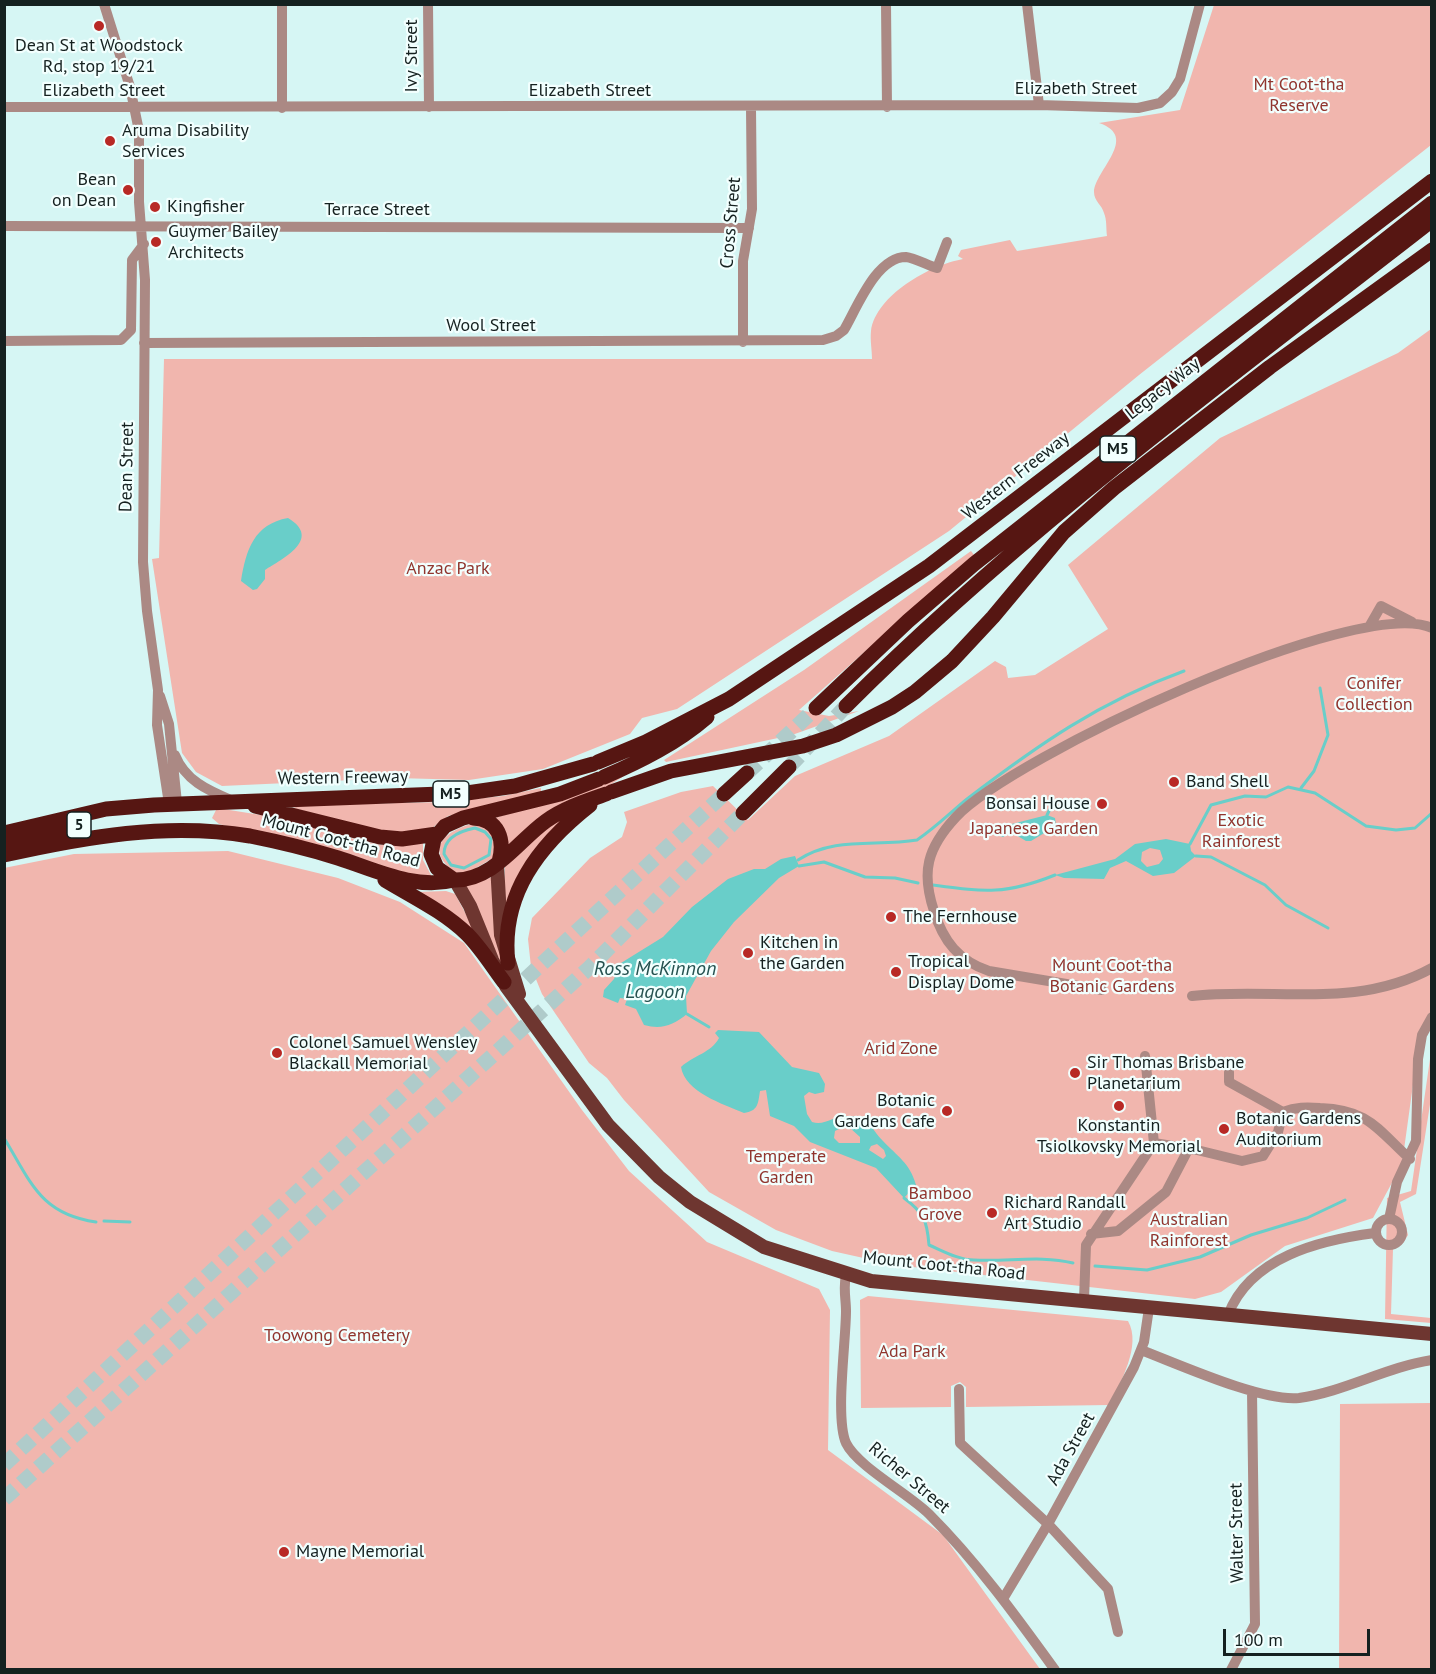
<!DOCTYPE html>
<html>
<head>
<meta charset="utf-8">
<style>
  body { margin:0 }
  #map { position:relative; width:1436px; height:1674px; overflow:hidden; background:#d6f6f4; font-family:"PT Sans",sans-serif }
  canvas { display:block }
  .frame { position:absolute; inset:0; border:6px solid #152120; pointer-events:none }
  .scale { position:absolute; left:1223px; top:1629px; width:147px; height:27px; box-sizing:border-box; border:3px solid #152120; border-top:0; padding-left:8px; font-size:18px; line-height:21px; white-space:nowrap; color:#152120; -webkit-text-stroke:4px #f2fffe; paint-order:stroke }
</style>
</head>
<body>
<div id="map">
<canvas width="1436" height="1674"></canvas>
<div class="frame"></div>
<div class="scale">100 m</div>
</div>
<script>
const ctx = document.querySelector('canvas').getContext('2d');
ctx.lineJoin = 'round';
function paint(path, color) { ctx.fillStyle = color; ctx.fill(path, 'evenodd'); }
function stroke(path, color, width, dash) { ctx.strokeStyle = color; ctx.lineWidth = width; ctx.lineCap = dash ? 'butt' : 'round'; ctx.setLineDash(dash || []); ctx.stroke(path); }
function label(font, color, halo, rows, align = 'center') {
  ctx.font = font + ' "PT Sans",sans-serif'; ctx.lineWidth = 4.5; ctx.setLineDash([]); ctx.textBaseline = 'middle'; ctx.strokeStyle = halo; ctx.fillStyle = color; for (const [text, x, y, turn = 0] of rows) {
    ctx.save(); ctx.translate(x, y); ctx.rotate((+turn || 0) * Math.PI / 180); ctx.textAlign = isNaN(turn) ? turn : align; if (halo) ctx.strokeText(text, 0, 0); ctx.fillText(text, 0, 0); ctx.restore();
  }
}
const green = new Path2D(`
  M1214,5H1431V145L1139,375L949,531L677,709L642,718L630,734L543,769L469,780L396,778L222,786L196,772L182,753L152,559L159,558L164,359H872C872,350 870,340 871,331C876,295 930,265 963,259L958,256L961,250L1010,240L1017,251L1107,236C1106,229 1107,220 1104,213C1102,205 1094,201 1094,192C1095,170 1140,137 1099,123L1180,110Z
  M1431,329V1027H1421L1402,1164L1373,1218L1285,1246L1221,1292L1195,1299L895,1265L832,1251L776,1230L709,1192L624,1100L607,1078L589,1063L542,994L531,967L528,939L532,918L590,858L622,837L627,822L624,812L681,792L713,786L748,820L795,776L889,736L995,661L1006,667L1008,678L1035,675L1108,629L1068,565L1220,438L1398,353Z
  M971,551L974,555L799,710L829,716L859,711L792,735L666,762L664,760L804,670Z
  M624,776L507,850L494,818L572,795Z
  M541,788V793L448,816L428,831L403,836L292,808L305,805L443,802L503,796Z
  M217,808L292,820L338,835L381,845L423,841V860L431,875L430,877H422L219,824L212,818Z
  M564,817L503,919L505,867L535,836Z
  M471,824L484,825L495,838L493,858L469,872L456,873C425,851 441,833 471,824Z
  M228,851L338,878L400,902L464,943L582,1110L629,1171L707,1242L819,1289L830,1310L828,1450L943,1535L1040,1669H5L4,868L74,854Z
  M495,876L505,965H501L464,887Z
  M446,891L455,894L479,938L416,892Z
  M1431,1052V1098L1416,1194L1400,1202L1408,1235L1403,1243L1393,1249L1391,1314L1431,1318V1323L1385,1319L1387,1198L1411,1191Z
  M868,1296L1128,1321C1142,1346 1120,1382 1110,1405L966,1407V1387L960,1382L951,1386V1407L861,1408L860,1300Z
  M1431,1403V1669H1339L1340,1404Z`);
const water = new Path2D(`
  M288,518C323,539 282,559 265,570V579L257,589L253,590L241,581C246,550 254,524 288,518Z
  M1047,815L1055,818L1056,826L1031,841H1026L1011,832L1003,837L1000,836L1004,826Z
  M1166,839L1190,844L1191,851L1196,856L1174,873L1153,876L1126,861L1110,868L1104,879L1064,878L1055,875L1115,859L1135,844ZM1150,848L1160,850L1163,859L1159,864L1147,867L1141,861L1142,852Z
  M795,856L799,866L779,878L734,922L711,951L686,996L687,1014C673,1025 662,1030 644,1025L636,1009L625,1005L627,999L620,998L618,1003L603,997L604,990L614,979L621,963L663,937L692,907L728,879L754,869H765L781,859Z
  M718,1030L759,1032L792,1067L819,1073L825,1084L824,1092L815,1094L809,1092L804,1096L807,1114L812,1122C826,1126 834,1115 847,1116C871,1117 870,1128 883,1141C897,1156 910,1163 916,1185L904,1198L876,1168L810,1142L794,1126L770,1116L766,1090L760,1091C758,1104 758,1111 744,1113C723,1104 685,1092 681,1067C694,1055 711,1053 719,1038L715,1033ZM843,1127L850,1128L860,1137V1143H839L834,1138L835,1131ZM877,1144L884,1150L886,1156L883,1159L869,1150L871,1146Z`);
const stream = new Path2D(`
  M1301,788L1314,771L1328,735L1320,688
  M1047,815L1050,809
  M475,828L485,832L491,839L489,855L464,868L451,865L444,854C444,837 460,831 475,828Z
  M1190,844L1211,805L1245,796L1266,797L1288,787L1315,793L1366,826L1396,830L1415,828L1432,813
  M1196,856L1211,857L1265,885L1286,905L1328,928
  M798,860C835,836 875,847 917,840C935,828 950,813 967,799C1038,745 1099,702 1184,671
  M799,866L824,862L865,877L895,878L918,883
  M933,885C985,892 1005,895 1055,875
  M687,1014L709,1027
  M4,1138C31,1182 40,1214 96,1222
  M904,1198C924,1213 927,1220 929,1245C943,1251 959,1260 974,1260C1007,1262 1041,1255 1073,1263
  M104,1221L130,1222
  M1095,1266L1147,1270L1200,1257L1251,1235L1307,1218L1345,1200`);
const highwayTunnel = new Path2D(`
  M789,767L846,706
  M747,773L816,708
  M4,1465L724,794
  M4,1499L589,968L743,813`);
const minor = new Path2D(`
  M104,4L130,87L139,131V202L145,280L143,562L147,611L158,690L157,725L169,804
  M282,4V108
  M428,4L429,107
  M886,4L887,107
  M1027,4L1039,105
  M4,107L1039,105L1138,108L1160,103L1172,92L1180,79L1200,4
  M4,226L749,228
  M4,341L121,340L131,330L132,260L144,244
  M743,342V261L752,209L751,108
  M144,343L823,340L836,336L844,330C857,308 876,257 906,257C915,258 927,265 937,268L947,242
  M1369,627L1381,606L1412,622
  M160,696L169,724L177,803
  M175,755C185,780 207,790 231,800
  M1102,990L989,971C959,961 943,941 934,911C921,872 927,848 956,817C1012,757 1358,594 1432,628
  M1192,996C1275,987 1356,1010 1432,968
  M1229,1072V1082L1283,1112
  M1154,1143L1197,1150L1242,1161L1263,1156L1278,1132L1283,1112C1296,1107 1306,1107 1320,1108C1369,1110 1376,1128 1410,1159
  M1376 1232a13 13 0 1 1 26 0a13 13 0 1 1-26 0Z
  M1389,1219L1397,1182L1416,1141L1418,1059L1422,1035L1432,1017
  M1091,1234L1118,1231L1166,1192L1189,1148
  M846,1275C843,1288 846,1299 846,1311C846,1341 835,1418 846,1443C857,1466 909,1494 929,1514C976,1561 1016,1616 1055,1670
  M1084,1300L1086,1245L1154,1143L1145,1056
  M1228,1315C1250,1257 1320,1240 1375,1233
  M1141,1350C1178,1364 1262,1402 1299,1398C1344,1392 1386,1367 1432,1360
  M959,1389L960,1443L1048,1524L1108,1589L1118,1632
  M1003,1599L1048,1524L1134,1367L1144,1342L1149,1308
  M1231,1670L1255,1624L1252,1391`);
const major = new Path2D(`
  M497,864L501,935L519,994
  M455,880L470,906L492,960L506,986L608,1125L659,1177L690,1202L764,1247L871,1281L1432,1334`);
const highway = new Path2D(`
  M846,706C1026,526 1232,376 1432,220
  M816,708L908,621L974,564L1432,203
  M598,762L646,742L729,699L929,566L1432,181
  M604,777C641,761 677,743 707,717
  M599,779L560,794L463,818L445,826L434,839L431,854L437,868L454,880C493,881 518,841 546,821C564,808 586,801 606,794
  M611,792L671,771L803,746L836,735L892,707L915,692L952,661L993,617L1064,532L1114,488L1270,367L1432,250
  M724,794L747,773
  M255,806L380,837L402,839L437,834
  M743,813L789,767
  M473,818C499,819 505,840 499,862
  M4,833L106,809L154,805L467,793L515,786L593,764
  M4,844L71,827
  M4,855C85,837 167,822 250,836C280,842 309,849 338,858C376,870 414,890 454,880
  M385,880C413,897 443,911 467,934C481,948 492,966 504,982
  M508,963C500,895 539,845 590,805`);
const markers = [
  [99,26,6,"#b82925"],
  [110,141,6,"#b82925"],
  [128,190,6,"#b82925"],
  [155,207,6,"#b82925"],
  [156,242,6,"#b82925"],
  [1174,782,6,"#b82925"],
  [1102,804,6,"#b82925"],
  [891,917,6,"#b82925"],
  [748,953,6,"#b82925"],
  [896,972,6,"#b82925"],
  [277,1053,6,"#b82925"],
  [1075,1073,6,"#b82925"],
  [1119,1106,6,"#b82925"],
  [947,1111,6,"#b82925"],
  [1224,1129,6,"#b82925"],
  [992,1213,6,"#b82925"],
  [284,1552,6,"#b82925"]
];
const shields = [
  [1118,449,36],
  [451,794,36],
  [79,825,24]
];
const shieldNames = [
  ["M5",1118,449],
  ["M5",451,794],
  ["5",79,825]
];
const poiNames = [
  ["Dean St at Woodstock",99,46,"center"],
  ["Rd, stop 19/21",99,67,"center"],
  ["Aruma Disability",122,131],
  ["Services",122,152],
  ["Bean",116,180,"right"],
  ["on Dean",116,201,"right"],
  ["Kingfisher",167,207],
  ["Guymer Bailey",168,232],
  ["Architects",168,253],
  ["Band Shell",1186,782],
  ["Bonsai House",1090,804,"right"],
  ["The Fernhouse",903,917],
  ["Kitchen in",760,943],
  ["the Garden",760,964],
  ["Tropical",908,962],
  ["Display Dome",908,983],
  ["Colonel Samuel Wensley",289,1043],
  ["Blackall Memorial",289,1064],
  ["Sir Thomas Brisbane",1087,1063],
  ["Planetarium",1087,1084],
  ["Botanic",935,1101,"right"],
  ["Gardens Cafe",935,1122,"right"],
  ["Botanic Gardens",1236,1119],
  ["Auditorium",1236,1140],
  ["Konstantin",1119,1126,"center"],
  ["Tsiolkovsky Memorial",1119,1147,"center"],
  ["Richard Randall",1004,1203],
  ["Art Studio",1004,1224],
  ["Mayne Memorial",296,1552]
];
const streetNames = [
  ["Ivy Street",412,56,-90],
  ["Elizabeth Street",1076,89],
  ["Elizabeth Street",104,91],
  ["Elizabeth Street",590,91],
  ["Terrace Street",377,210],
  ["Cross Street",731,223,-85],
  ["Wool Street",491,326],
  ["Legacy Way",1163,389,-38],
  ["Dean Street",127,467,-89],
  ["Western Freeway",1016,476,-38],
  ["Western Freeway",343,778,-1],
  ["Mount Coot-tha Road",341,841,15],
  ["Mount Coot-tha Road",944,1266,6],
  ["Ada Street",1071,1449,-61],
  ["Richer Street",909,1478,40],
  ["Walter Street",1237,1533,-91]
];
const parkNames = [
  ["Mt Coot-tha",1299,85],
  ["Reserve",1299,106],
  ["Anzac Park",448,569],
  ["Conifer",1374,684],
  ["Collection",1374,705],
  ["Exotic",1241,821],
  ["Rainforest",1241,842],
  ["Japanese Garden",1034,829],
  ["Mount Coot-tha",1112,966],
  ["Botanic Gardens",1112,987],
  ["Arid Zone",901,1049],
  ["Temperate",786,1157],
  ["Garden",786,1178],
  ["Bamboo",940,1194],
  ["Grove",940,1215],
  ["Australian",1189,1220],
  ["Rainforest",1189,1241],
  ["Toowong Cemetery",337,1336],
  ["Ada Park",912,1352]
];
const waterNames = [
  ["Ross McKinnon",655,969],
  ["Lagoon",655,992]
];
paint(green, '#f1b6ae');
paint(water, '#69cec9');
stroke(stream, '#69cec9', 3);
stroke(highwayTunnel, '#afcbca', 15, [15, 8]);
stroke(minor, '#ab8984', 10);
stroke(major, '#6e3630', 14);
stroke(highway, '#561612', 15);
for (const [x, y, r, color] of markers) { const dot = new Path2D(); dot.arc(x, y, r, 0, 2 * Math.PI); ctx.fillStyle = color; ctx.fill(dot); stroke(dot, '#f2fffe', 2); }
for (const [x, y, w] of shields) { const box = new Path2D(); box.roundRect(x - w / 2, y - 13, w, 26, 4.5); ctx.fillStyle = '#f2fffe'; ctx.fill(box); stroke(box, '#152120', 1.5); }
label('bold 16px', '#152120', null, shieldNames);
label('18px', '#152120', '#f2fffe', poiNames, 'left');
label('18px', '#152120', '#f2fffe', streetNames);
label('18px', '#90352e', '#f2fffe', parkNames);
label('italic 20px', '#255250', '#f2fffe', waterNames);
</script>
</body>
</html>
